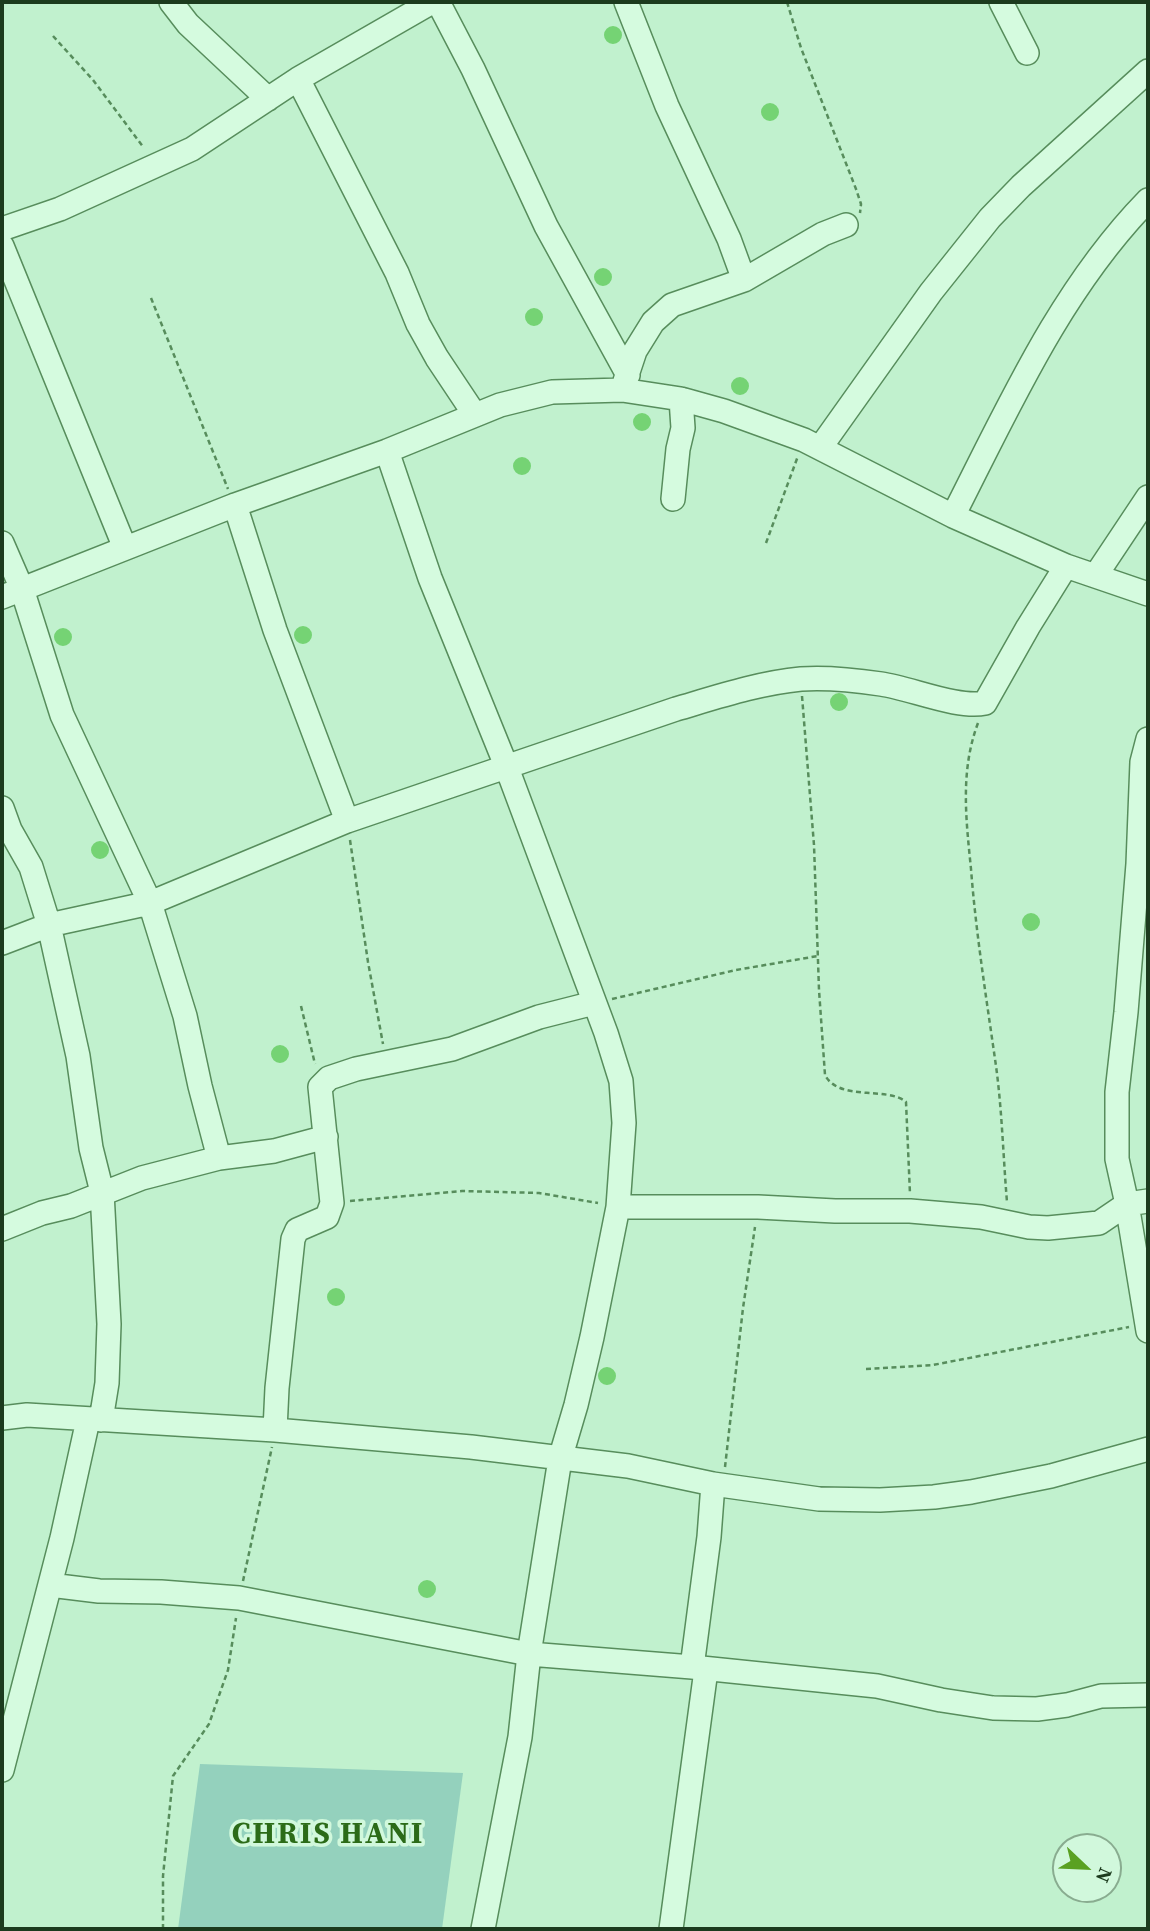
<!DOCTYPE html>
<html>
<head>
<meta charset="utf-8">
<style>
  body { margin:0 }
  #map { position:relative; width:1150px; height:1931px; overflow:hidden; background:#c1f1ce; font-family:"Source Serif 4",serif }
  canvas { display:block }
  .frame { position:absolute; inset:0; border:4px solid #1c3b1e; pointer-events:none }
  .north { position:absolute; left:1052px; top:1833px; width:70px; height:70px; box-sizing:border-box; background:#d1f8dc; border:2px solid #89ac90; border-radius:50%; rotate:113deg; font-size:19px; font-weight:700; line-height:28px; text-align:center; color:#1c3b1e }
  .north::after { content:''; display:block; margin:auto; width:24px; height:32px; background:#5aa122; clip-path:polygon(50% 0,100% 100%,50% 72%,0 100%) }
</style>
</head>
<body>
<div id="map">
<canvas width="1150" height="1931"></canvas>
<div class="frame"></div>
<div class="north">N</div>
</div>
<script>
const ctx = document.querySelector('canvas').getContext('2d');
ctx.lineJoin = 'round';
function paint(path, color) { ctx.fillStyle = color; ctx.fill(path, 'evenodd'); }
function stroke(path, color, width, dash) { ctx.strokeStyle = color; ctx.lineWidth = width; ctx.lineCap = dash ? 'butt' : 'round'; ctx.setLineDash(dash || []); ctx.stroke(path); }
function label(font, color, halo, rows, align = 'center') {
  ctx.font = font + ' "Source Serif 4",serif'; ctx.lineWidth = 7; ctx.setLineDash([]); ctx.textBaseline = 'middle'; ctx.strokeStyle = halo; ctx.fillStyle = color; for (const [text, x, y, turn = 0] of rows) {
    ctx.save(); ctx.translate(x, y); ctx.rotate((+turn || 0) * Math.PI / 180); ctx.textAlign = isNaN(turn) ? turn : align; if (halo) ctx.strokeText(text, 0, 0); ctx.fillText(text, 0, 0); ctx.restore();
  }
}
const green = new Path2D(`
  M200,1764L463,1773L442,1929H178Z`);
const building = new Path2D(`
  M604 35a9 9 0 1 1 18 0a9 9 0 1 1-18 0Z
  M761 112a9 9 0 1 1 18 0a9 9 0 1 1-18 0Z
  M594 277a9 9 0 1 1 18 0a9 9 0 1 1-18 0Z
  M525 317a9 9 0 1 1 18 0a9 9 0 1 1-18 0Z
  M731 386a9 9 0 1 1 18 0a9 9 0 1 1-18 0Z
  M633 422a9 9 0 1 1 18 0a9 9 0 1 1-18 0Z
  M513 466a9 9 0 1 1 18 0a9 9 0 1 1-18 0Z
  M294 635a9 9 0 1 1 18 0a9 9 0 1 1-18 0Z
  M54 637a9 9 0 1 1 18 0a9 9 0 1 1-18 0Z
  M830 702a9 9 0 1 1 18 0a9 9 0 1 1-18 0Z
  M91 850a9 9 0 1 1 18 0a9 9 0 1 1-18 0Z
  M1022 922a9 9 0 1 1 18 0a9 9 0 1 1-18 0Z
  M271 1054a9 9 0 1 1 18 0a9 9 0 1 1-18 0Z
  M327 1297a9 9 0 1 1 18 0a9 9 0 1 1-18 0Z
  M598 1376a9 9 0 1 1 18 0a9 9 0 1 1-18 0Z
  M418 1589a9 9 0 1 1 18 0a9 9 0 1 1-18 0Z`);
const path = new Path2D(`
  M787,2L801,48L856,189L861,204L860,213
  M53,36L93,80L144,148
  M151,298L228,489
  M766,543L798,456
  M802,696L814,845L819,990L825,1075C839,1102 888,1086 906,1102L910,1194
  M978,723C960,771 966,819 971,869C976,933 986,996 995,1059C1002,1106 1003,1155 1007,1202
  M350,840L368,962L383,1044
  M612,999L736,970L818,956
  M301,1006L315,1064
  M350,1201L462,1191L539,1193L598,1203
  M866,1369L933,1365L1129,1327
  M725,1467L743,1308L755,1227
  M243,1581L272,1447
  M163,1929V1876L173,1776L209,1724L228,1670L236,1618`);
const minor = new Path2D(`
  M171,2L188,24L268,99
  M438,2L473,69L546,226L628,375
  M626,2L667,106L729,239L744,280
  M1001,2L1027,53
  M298,79L397,273L418,324L437,358L475,415
  M2,229L60,209L192,149L298,79L432,2
  M2,246L125,548
  M625,381L635,351L653,322L672,305L744,280L823,234L846,225
  M820,448L931,292L990,218L1021,186L1148,71
  M387,451L430,578L507,768L606,1033L621,1081L624,1123L618,1207L592,1337L576,1405L560,1459L529,1654L520,1737L483,1929
  M673,499L678,449L683,428L681,399
  M235,505L275,630L347,821
  M953,516C1009,406 1061,289 1148,200
  M2,543L22,589L62,715L150,903L185,1016L200,1086L219,1158
  M1096,575L1148,497
  M2,597L235,505L387,451L500,405L552,392L622,390L681,399L724,411L804,440L953,516L1066,566L1148,594
  M1148,739L1142,762L1138,864L1126,1012L1117,1092V1159L1127,1204L1148,1331
  M2,808L10,830L31,867L49,925L78,1056L91,1148L102,1192L109,1324L107,1383L101,1420
  M2,943L49,925L150,903L347,821L676,709C717,697 759,683 801,679C827,677 854,680 881,684C910,688 958,709 985,703L1028,627L1066,566
  M618,1207H758L835,1211H910L981,1217L1029,1227L1048,1228L1099,1223L1127,1204L1148,1201
  M2,1229L42,1213L71,1206L142,1178L219,1158L274,1151L326,1137
  M2,1418L27,1415L275,1430L471,1447L628,1466L713,1484L819,1499L880,1500L934,1497L971,1492L1051,1476L1148,1449
  M275,1430L277,1388L293,1239L297,1230L327,1217L332,1203L320,1087L329,1078L356,1069L452,1049L539,1017L594,1003
  M50,1585L99,1591L161,1592L239,1598L529,1654L692,1667L877,1686L941,1700L993,1708L1037,1709L1067,1705L1101,1696L1148,1695
  M692,1667L709,1537L713,1484
  M2,1770L62,1538L88,1420
  M671,1929L706,1670`);
const districtNames = [
  ["CHRIS HANI",328,1835]
];
paint(green, '#94d1bd');
paint(building, '#75d374');
stroke(minor, '#578d5c', 26);
stroke(path, '#578d5c', 2.5, [5, 3.5]);
stroke(minor, '#d5fbdf', 23);
ctx.letterSpacing = '2px';
label('bold 30px', '#2b6b18', '#d1f8dc', districtNames);
ctx.letterSpacing = '0px';
</script>
</body>
</html>
